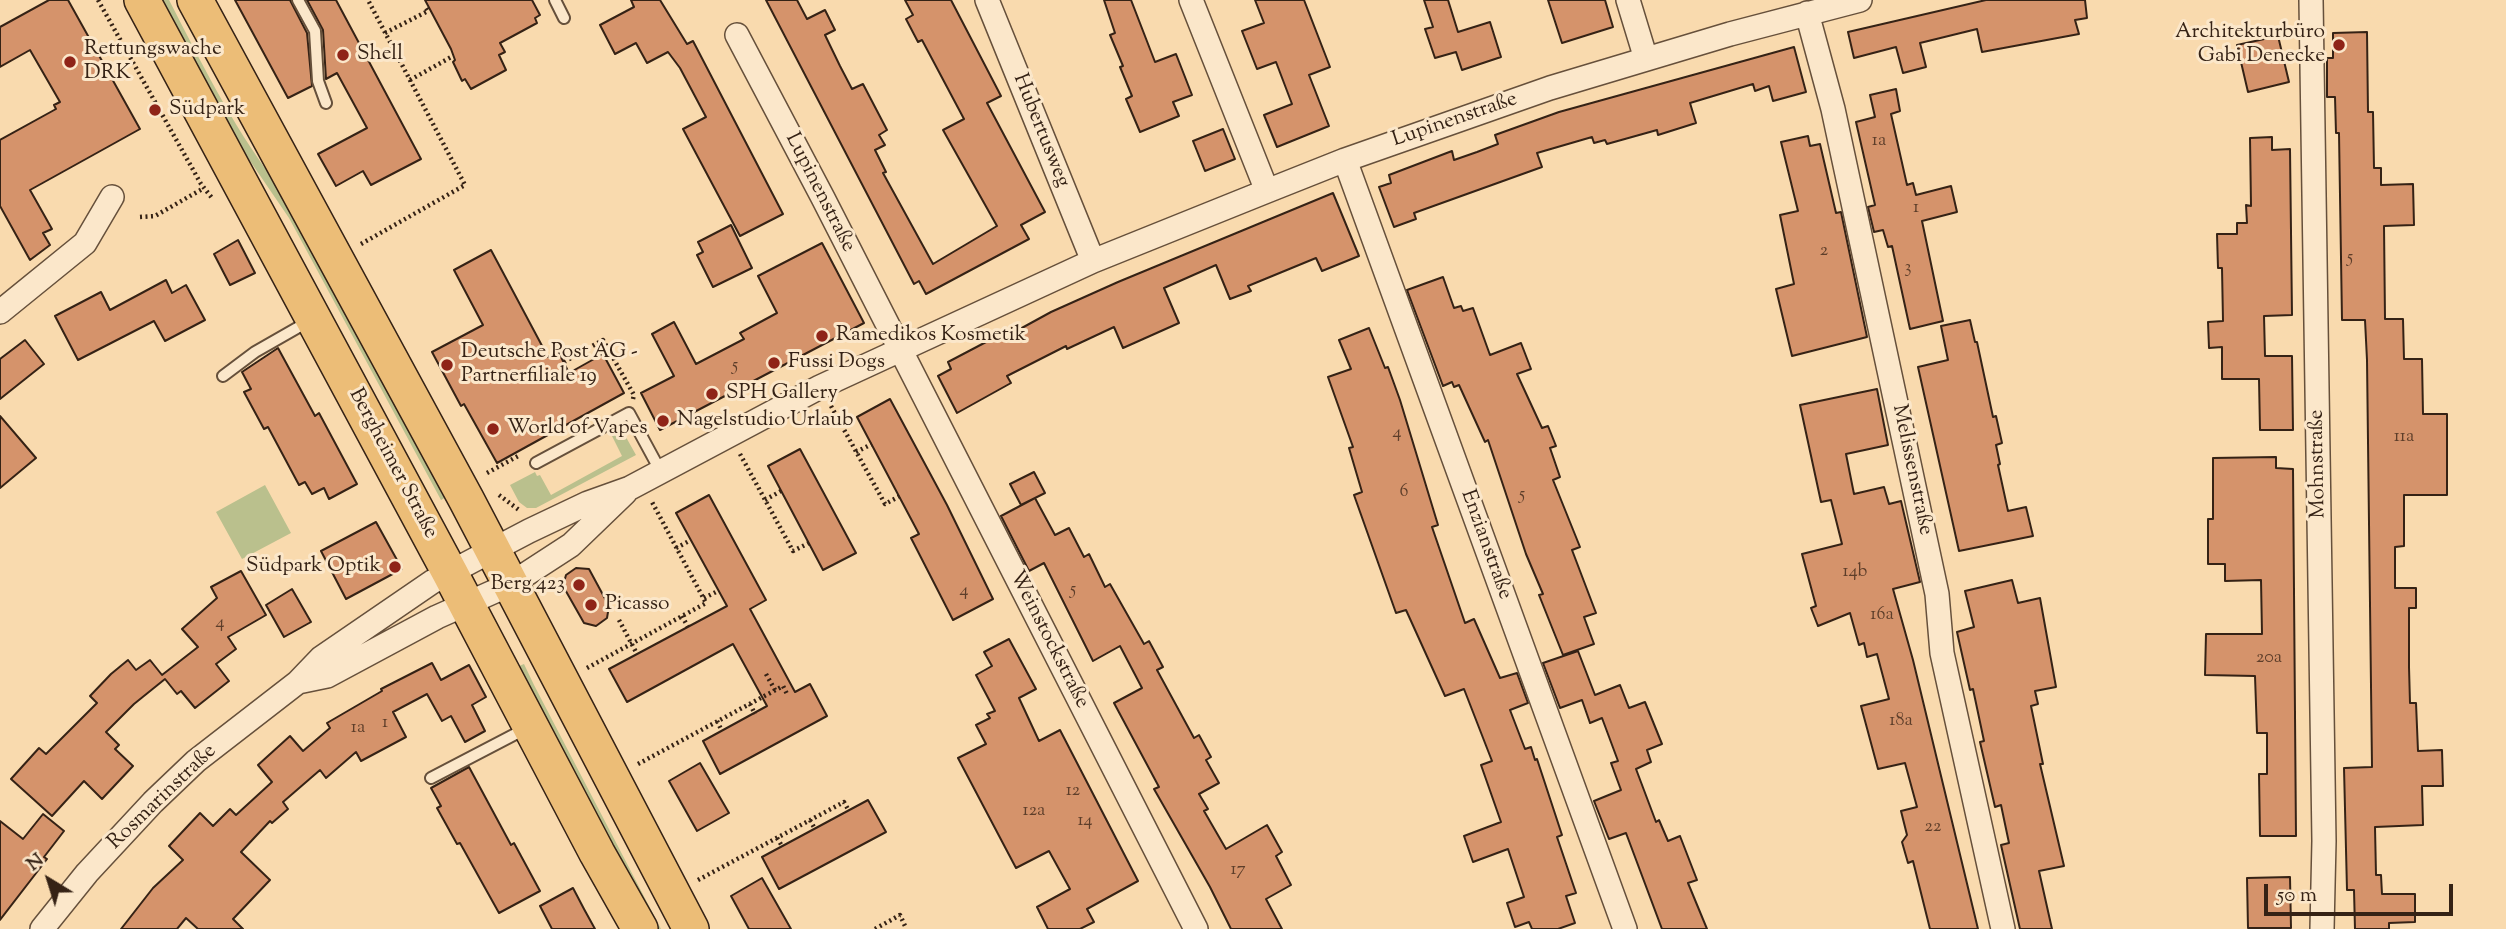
<!DOCTYPE html>
<html>
<head>
<meta charset="utf-8">
<style>
  body { margin:0 }
  #map { position:relative; width:2506px; height:929px; overflow:hidden; background:#f9daae; font-family:"Sorts Mill Goudy",serif }
  canvas { display:block }
  .north { position:absolute; left:14px; top:845px; width:70px; height:70px; -webkit-text-stroke:5px #fbe7ca; paint-order:stroke; rotate:322deg; font-size:19px; font-weight:700; line-height:28px; text-align:center; color:#352215 }
  .north::after { content:''; display:block; margin:auto; width:24px; height:32px; background:#352215; clip-path:polygon(50% 0,100% 100%,50% 72%,0 100%) }
  .scale { position:absolute; left:2264px; top:884px; width:189px; height:32px; box-sizing:border-box; border:4px solid #352215; border-top:0; padding-left:9px; font-size:21px; line-height:24px; white-space:nowrap; color:#352215; -webkit-text-stroke:5px #fbe7ca; paint-order:stroke }
</style>
</head>
<body>
<div id="map">
<canvas width="2506" height="929"></canvas>
<div class="north">N</div>
<div class="scale">50 m</div>
</div>
<script>
const ctx = document.querySelector('canvas').getContext('2d');
ctx.lineJoin = 'round';
function paint(path, color) { ctx.fillStyle = color; ctx.fill(path, 'evenodd'); }
function stroke(path, color, width, dash) { ctx.strokeStyle = color; ctx.lineWidth = width; ctx.lineCap = dash ? 'butt' : 'round'; ctx.setLineDash(dash || []); ctx.stroke(path); }
function label(font, color, halo, rows, align = 'center') {
  ctx.font = font + ' "Sorts Mill Goudy",serif'; ctx.lineWidth = 6; ctx.setLineDash([]); ctx.textBaseline = 'middle'; ctx.strokeStyle = halo; ctx.fillStyle = color; for (const [text, x, y, turn = 0] of rows) {
    ctx.save(); ctx.translate(x, y); ctx.rotate((+turn || 0) * Math.PI / 180); ctx.textAlign = isNaN(turn) ? turn : align; if (halo) ctx.strokeText(text, 0, 0); ctx.fillText(text, 0, 0); ctx.restore();
  }
}
const green = new Path2D(`
  M157,0H169C201,62 231,123 273,179L450,495L441,500L289,218L231,133Z
  M622,430L636,455L536,508H527L519,502L510,485L535,472L537,476L540,475L551,495L622,456L612,436Z
  M265,485L291,533L242,559L216,512Z
  M524,664L534,685L661,929H655L514,668Z`);
const building = new Path2D(`
  M49,0H68L140,129L30,190L52,229L43,233L50,245L30,260L0,206V140L56,109L54,105L60,102L30,50L0,67V27Z
  M235,0H290L307,33L312,86L288,98Z
  M307,0H336L421,159L371,185L363,171L336,186L318,154L367,128L337,73L326,79L323,30Z
  M425,0H532L540,15L535,18L537,23L500,43L505,52L499,55L506,70L471,89L465,79L462,81L453,62L455,60L451,49Z
  M631,0H660L687,44L693,41L783,214L740,236L683,129L706,117L680,68L668,52L647,63L636,43L615,54L600,25L634,7Z
  M766,0H797L807,19L825,10L835,30L825,35L840,66L852,89L863,84L887,130L879,135L885,145L875,150L886,172L883,173L933,264L997,226L943,130L964,119L922,40L918,42L906,19L913,15L905,0H951L1001,96L987,103L1045,212L1021,225L1029,239L926,294L919,281L914,284Z
  M1104,0H1131L1155,62L1176,54L1192,95L1173,102L1179,116L1140,132L1126,99L1132,96L1120,67L1123,66L1110,35L1115,33Z
  M1255,0H1304L1330,67L1309,75L1329,126L1277,147L1264,115L1292,104L1276,62L1257,69L1242,31L1264,23Z
  M1424,0H1448L1458,32L1490,22L1501,57L1462,70L1456,52L1435,58L1425,29L1433,27Z
  M1548,0H1605L1613,27L1562,43Z
  M1986,0H2085L2087,18L2075,20L2079,34L1982,52L1977,29L1920,43L1926,67L1903,73L1896,47L1854,58L1848,32Z
  M2367,32L2368,112H2373L2374,168H2381V185L2413,184L2414,225L2384,226L2385,319H2403L2404,359H2422L2423,414H2447V495H2404V546L2395,547V588H2416V608H2409V667L2410,703H2416L2418,751L2442,750L2443,786H2422L2423,825L2375,827L2376,875H2381L2382,894H2415V922L2389,923V929H2355L2354,890H2347L2344,768L2372,767L2367,360L2365,320H2342L2339,133H2336L2335,97H2327V58H2333V33Z
  M2278,36L2289,82L2248,92L2237,45Z
  M1794,47L1806,92L1773,101L1769,86L1755,91L1753,84L1690,103L1696,123L1658,135L1657,130L1607,144L1605,140L1594,143L1592,137L1537,153L1542,167L1414,213L1416,219L1394,227L1379,187L1391,183L1389,175L1452,151L1454,160L1477,152L1498,144L1495,135L1559,112Z
  M1896,89L1900,111L1891,114L1907,185L1913,183L1916,195L1951,186L1957,212L1922,221L1943,321L1910,329L1892,246L1888,247L1883,230L1874,232L1868,207L1875,205L1856,122L1875,117L1870,95Z
  M1223,129L1235,159L1205,171L1193,141Z
  M1808,136L1810,146L1820,144L1836,213L1841,212L1867,337L1792,356L1776,289L1794,284L1780,215L1798,211L1781,142Z
  M2272,137V150L2290,149L2292,315L2264,316L2265,356H2292L2293,430H2260L2259,379H2222V347L2209,348L2208,322L2223,321L2222,268H2218L2217,234H2237V223H2247L2246,205L2251,206L2250,138Z
  M1333,193L1359,256L1322,271L1316,258L1248,286L1251,291L1230,299L1216,265L1164,288L1179,323L1123,348L1114,327L1067,349L1066,346L1007,376L1011,383L957,413L938,376L951,369L948,362L1007,331L1009,335L1051,312L1118,282Z
  M731,225L752,268L713,287L697,255L703,252L698,242Z
  M238,240L255,273L230,285L214,254Z
  M822,243L864,323L660,430L641,393L674,376L652,334L674,322L696,364L744,339L740,333L777,313L758,276Z
  M491,250L548,357L558,351L569,373L603,354L624,393L497,463L464,404L461,406L432,352L483,325L454,270Z
  M1443,277L1454,308L1461,306L1463,311L1473,308L1490,355L1521,343L1531,369L1517,374L1542,428L1548,426L1556,446L1550,448L1560,477L1553,480L1580,547L1572,550L1596,613L1584,617L1594,644L1563,655L1539,595L1543,594L1526,554L1488,440L1485,442L1459,385L1454,387L1452,382L1443,386L1407,290Z
  M166,280L172,293L186,285L205,320L165,341L154,321L78,360L55,316L101,292L110,310Z
  M1970,320L1975,342H1977L1993,417L1996,416L2002,443L1996,445L2000,464L1998,465L2008,511L2026,507L2033,536L1959,551L1918,367L1948,360L1941,326Z
  M1369,328L1385,368L1388,367L1400,400L1438,525L1432,527L1465,623L1474,619L1500,678L1517,673L1528,703L1510,710L1525,749L1531,747L1535,760L1537,759L1562,835L1557,837L1576,893L1566,896L1575,923L1558,929H1532L1529,922L1515,927L1507,903L1524,897L1508,849L1473,862L1464,836L1501,822L1481,765L1492,761L1464,689L1445,696L1406,610L1396,613L1354,495L1362,492L1349,448L1353,447L1328,377L1351,369L1339,340Z
  M25,340L44,364L0,399V359Z
  M278,348L315,416L319,413L357,484L329,499L324,488L312,494L305,482L299,485L268,427L264,429L244,392L251,389L242,372Z
  M1877,389L1888,445L1846,454L1854,494L1884,487L1889,504L1901,501L1920,582L1893,589L1913,660L1978,929H1930L1913,861L1908,863L1902,842L1907,835L1901,811L1917,807L1905,763L1878,769L1861,706L1889,699L1877,654L1867,657L1864,643L1859,645L1850,613L1818,626L1811,608L1816,606L1802,554L1842,544L1831,500L1821,502L1800,405Z
  M890,399L947,505L993,599L953,620L911,538L919,534L857,417Z
  M0,416L36,458L0,488Z
  M800,449L856,553L823,570L768,466Z
  M2276,457V468L2293,469L2296,836H2260L2259,774H2267V733H2257L2255,676L2205,675L2206,634H2262L2261,580L2225,581V564H2208V519H2213V458Z
  M1034,472L1045,493L1021,505L1010,484Z
  M709,495L766,600L750,609L795,692L810,684L827,716L720,774L703,741L767,706L733,644L627,702L609,669L727,606L676,513Z
  M1035,498L1055,535L1069,528L1084,557L1089,554L1105,587L1110,584L1144,644L1149,641L1163,667L1157,670L1194,738L1199,735L1211,757L1206,760L1219,783L1199,794L1208,809L1204,811L1226,849L1267,825L1282,852L1276,856L1291,885L1266,899L1282,929H1231L1210,887L1154,789L1159,787L1114,703L1142,688L1120,646L1093,661L1044,563L1029,571L1001,516Z
  M376,522L402,569L346,599L321,551Z
  M576,568L589,569L609,606L607,618L596,626L584,623L563,586L566,575Z
  M241,571L266,615L228,637L236,649L216,664L229,681L195,708L181,691L177,694L165,679L134,704L106,732L119,745L115,749L133,766L102,799L84,781L52,816L11,779L39,748L46,754L97,703L90,696L111,674L128,660L136,670L150,660L162,675L198,647L182,629L217,598L211,587Z
  M2012,580L2018,603L2040,598L2056,687L2035,691L2038,704L2031,706L2043,764H2040L2064,866L2039,871L2052,929H2020L2001,845L2009,843L2001,805L1995,807L1980,742L1984,741L1973,689L1970,690L1957,632L1974,627L1965,591Z
  M292,589L311,622L284,637L266,605Z
  M1009,639L1036,689L1019,698L1039,741L1060,730L1138,881L1087,909L1094,922L1080,929H1048L1037,907L1070,889L1049,851L1016,868L958,758L986,744L976,725L990,718L987,714L995,711L976,675L992,666L984,652Z
  M1578,651L1595,695L1620,685L1629,708L1645,702L1662,744L1647,750L1651,762L1636,769L1656,822L1659,820L1668,841L1680,836L1697,880L1688,883L1707,929H1662L1626,833L1609,839L1594,801L1621,790L1611,763L1618,761L1602,718L1590,723L1582,700L1560,708L1543,663Z
  M432,663L441,680L469,665L486,697L472,705L485,731L465,742L451,716L442,721L427,694L393,712L406,737L361,761L356,752L326,778L320,770L283,802L288,809L272,823L270,821L241,852L270,880L233,919L243,929H198L186,918L177,929H121L153,888L183,860L169,846L200,813L213,826L230,809L236,815L272,782L258,765L290,736L303,751L330,728L327,723L382,691L381,689Z
  M700,763L729,813L697,831L669,781Z
  M469,767L511,845L514,843L540,891L499,913L460,843L457,844L437,808L441,806L431,788Z
  M868,800L886,832L779,889L762,857Z
  M43,814L64,831L44,857L47,859L0,920V821L23,839Z
  M2290,877L2291,928H2248L2247,878Z
  M762,878L791,929H749L731,896Z
  M573,888L584,909L595,929H552L540,906Z`);
const path = new Path2D(`
  M98,0L201,184L212,198
  M385,33L428,11L425,6
  M410,80L453,56
  M140,217L155,216L204,188
  M361,244L465,185L368,0
  M564,362L603,340L634,395L633,399
  M831,406L885,504L900,496
  M856,452L872,444
  M740,454L793,551L809,543
  M487,473L520,455
  M499,495L519,510
  M765,500L781,491
  M676,548L691,540
  M704,598L718,591
  M682,616L688,627
  M619,620L637,654
  M587,668L706,603L652,502
  M766,674L775,690
  M750,704L755,714
  M717,721L722,731
  M638,764L783,686L788,696
  M810,820L815,829
  M777,838L782,846
  M698,880L844,802L849,811
  M875,929L900,915L905,926`);
const lane = new Path2D(`
  M298,0L315,31L318,81L326,103
  M555,0L564,18
  M223,376L255,352L311,320
  M536,463L629,413L661,472
  M431,778L525,729`);
const street = new Path2D(`
  M987,0L1093,261
  M1191,0L1267,191
  M1628,0L1646,59
  M2311,0L2324,841L2322,929
  M1807,13L1833,109L1937,594L1942,653L2003,929
  M737,35L823,198L1196,929
  M1345,160L1625,929
  M0,312L85,243L112,197
  M298,682L327,676L437,617L511,584L571,545L625,493
  M42,929L87,873L153,802L196,761L298,682L321,658L432,582L529,531L588,503L630,488L820,387L1093,261L1267,191L1345,160L1550,88L1730,34L1860,0`);
const primary = new Path2D(`
  M142,0L450,573L597,853L640,929
  M195,0L466,499L691,929`);
const markers = [
  [2339,45,7,"#8f2418"],
  [343,55,7,"#8f2418"],
  [70,62,7,"#8f2418"],
  [155,110,7,"#8f2418"],
  [822,336,7,"#8f2418"],
  [774,363,7,"#8f2418"],
  [447,365,7,"#8f2418"],
  [712,394,7,"#8f2418"],
  [663,421,7,"#8f2418"],
  [493,429,7,"#8f2418"],
  [395,567,7,"#8f2418"],
  [579,585,7,"#8f2418"],
  [591,605,7,"#8f2418"]
];
const numberNames = [
  ["1a",1879,142],
  ["1",1916,209],
  ["2",1824,252],
  ["5",2350,259],
  ["3",1908,269],
  ["5",735,367],
  ["4",1397,434],
  ["11a",2404,438],
  ["6",1404,493],
  ["5",1522,496],
  ["14b",1855,573],
  ["5",1073,591],
  ["4",964,592],
  ["16a",1882,616],
  ["4",220,624],
  ["20a",2269,659],
  ["18a",1901,722],
  ["1",385,724],
  ["1a",358,729],
  ["12",1073,792],
  ["12a",1034,812],
  ["14",1085,822],
  ["22",1933,828],
  ["17",1238,871]
];
const poiNames = [
  ["Architekturbüro",2325,33,"right"],
  ["Gabi Denecke",2325,57,"right"],
  ["Rettungswache",84,50],
  ["DRK",84,74],
  ["Shell",357,55],
  ["Südpark",169,110],
  ["Ramedikos Kosmetik",836,336],
  ["Deutsche Post AG -",461,353],
  ["Partnerfiliale 19",461,377],
  ["Fussi Dogs",788,363],
  ["SPH Gallery",726,394],
  ["Nagelstudio Urlaub",677,421],
  ["World of Vapes",507,429],
  ["Südpark Optik",381,567,"right"],
  ["Berg 423",565,585,"right"],
  ["Picasso",605,605]
];
const streetNames = [
  ["Lupinenstraße",1455,121,-19],
  ["Hubertusweg",1040,131,68],
  ["Lupinenstraße",819,193,63],
  ["Bergheimer Straße",392,464,62],
  ["Mohnstraße",2319,464,-91],
  ["Melissenstraße",1911,470,78],
  ["Enzianstraße",1485,545,70],
  ["Weinstockstraße",1048,640,63],
  ["Rosmarinstraße",163,798,-44]
];
paint(green, '#bac08d');
paint(building, '#d5936b');
stroke(building, '#352215', 2);
stroke(lane, '#66503b', 14);
stroke(street, '#66503b', 26);
stroke(primary, '#352215', 38);
stroke(path, '#352215', 4.5, [2, 3.5]);
stroke(lane, '#fbe7ca', 10);
stroke(street, '#fbe7ca', 23);
stroke(primary, '#ecbd77', 35);
for (const [x, y, r, color] of markers) { const dot = new Path2D(); dot.arc(x, y, r, 0, 2 * Math.PI); ctx.fillStyle = color; ctx.fill(dot); stroke(dot, '#fbe7ca', 2.5); }
label('18px', '#5d3e2a', null, numberNames);
label('21px', '#352215', '#fbe7ca', poiNames, 'left');
label('21px', '#352215', '#fbe7ca', streetNames);
</script>
</body>
</html>
